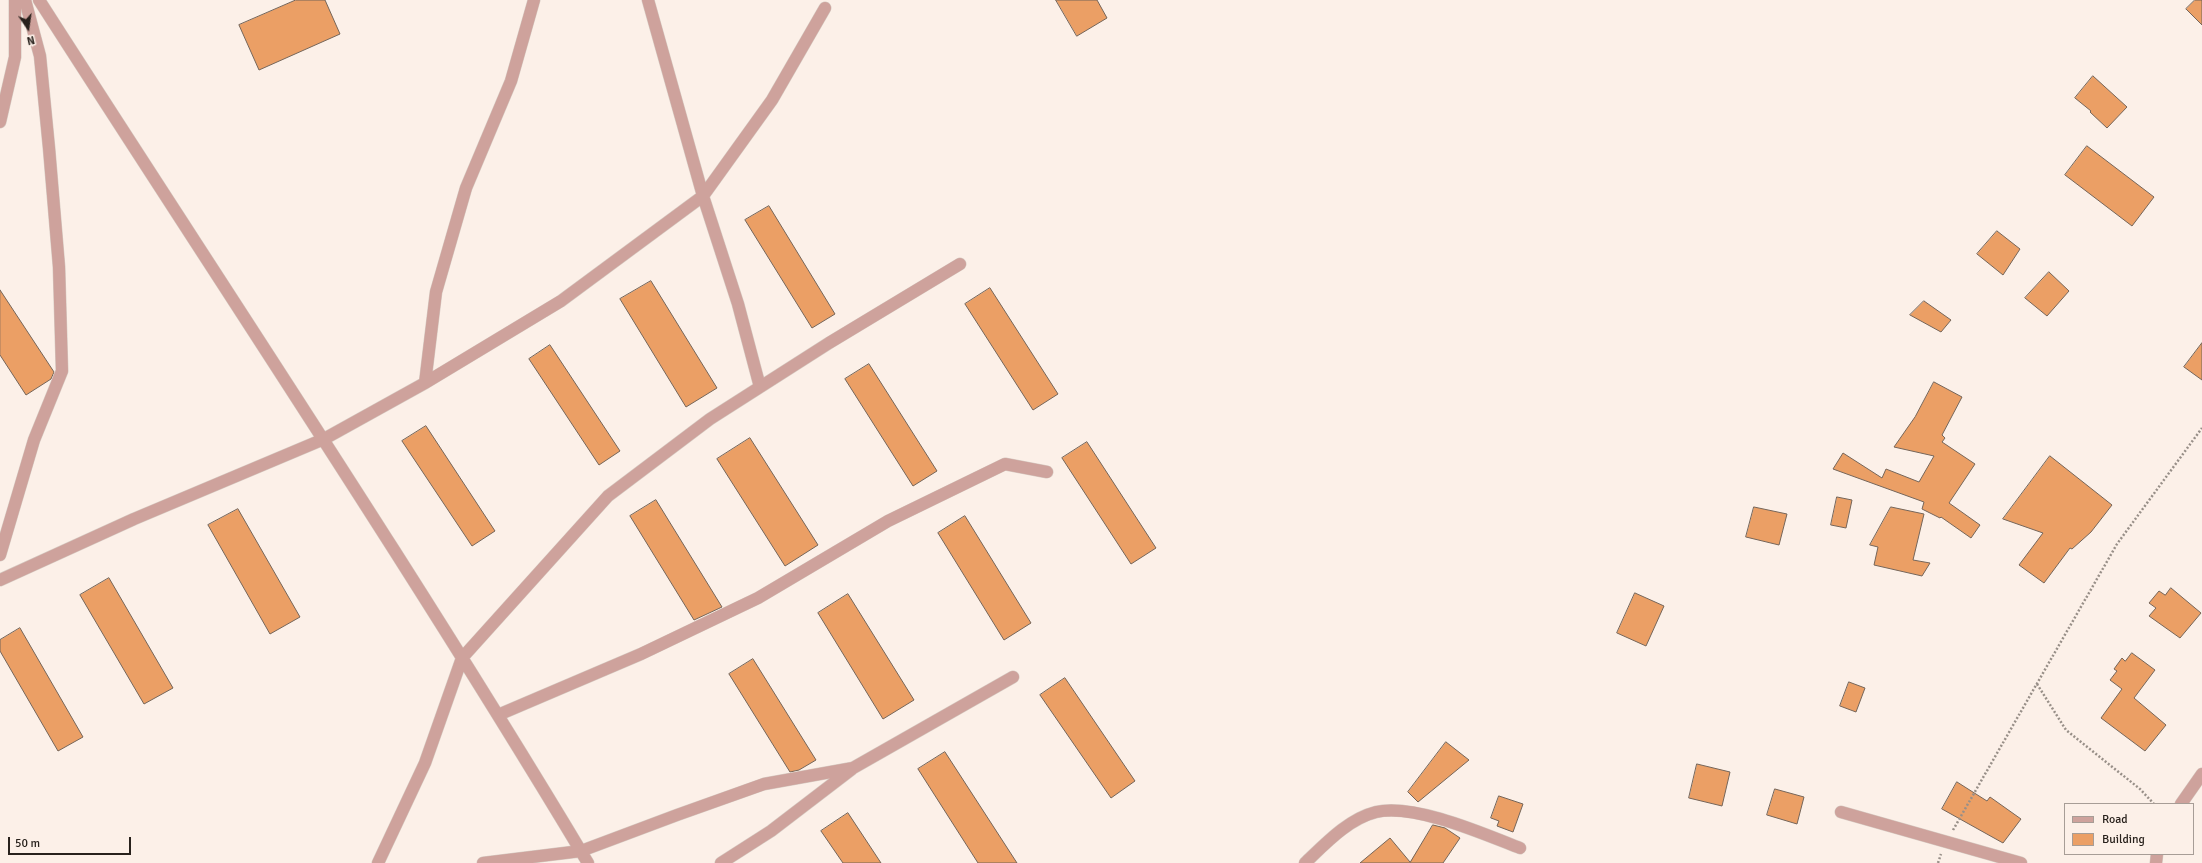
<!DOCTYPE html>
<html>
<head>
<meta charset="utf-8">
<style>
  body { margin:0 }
  #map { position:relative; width:2202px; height:863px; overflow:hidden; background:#fcf0e8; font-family:Signika,sans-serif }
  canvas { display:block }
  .legend { position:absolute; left:2064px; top:803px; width:130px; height:52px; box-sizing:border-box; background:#fcf0e8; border:1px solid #a79d96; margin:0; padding:5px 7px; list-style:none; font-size:12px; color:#28211c }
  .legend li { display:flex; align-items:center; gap:8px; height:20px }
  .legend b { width:20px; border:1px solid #a79d96 }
  .north { position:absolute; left:8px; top:8px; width:40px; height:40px; -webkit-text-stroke:3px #fcf0e8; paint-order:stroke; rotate:167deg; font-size:11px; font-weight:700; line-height:16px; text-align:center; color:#28211c }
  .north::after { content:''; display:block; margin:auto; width:14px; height:18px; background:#28211c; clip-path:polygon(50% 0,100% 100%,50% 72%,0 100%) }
  .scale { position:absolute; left:8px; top:837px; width:123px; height:18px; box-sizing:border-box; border:2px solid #28211c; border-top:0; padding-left:5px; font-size:12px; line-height:14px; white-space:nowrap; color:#28211c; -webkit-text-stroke:3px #fcf0e8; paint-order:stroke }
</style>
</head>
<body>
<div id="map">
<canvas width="2202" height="863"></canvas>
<ul class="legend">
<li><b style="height:5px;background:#cea29c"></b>Road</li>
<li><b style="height:11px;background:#eb9f65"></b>Building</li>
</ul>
<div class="north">N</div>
<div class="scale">50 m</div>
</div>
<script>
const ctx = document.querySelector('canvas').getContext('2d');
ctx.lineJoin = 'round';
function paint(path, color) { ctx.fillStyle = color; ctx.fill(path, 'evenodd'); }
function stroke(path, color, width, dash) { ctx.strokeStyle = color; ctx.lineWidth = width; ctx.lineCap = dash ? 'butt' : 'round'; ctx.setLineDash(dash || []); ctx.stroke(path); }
const building = new Path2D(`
  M296,0H325L340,34L259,70L239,25Z
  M1056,0H1097L1107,18L1077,36Z
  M2195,0H2202V25L2186,9Z
  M2093,76L2127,107L2107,128L2090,112L2091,111L2075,98Z
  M2087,146L2154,197L2132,226L2065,175Z
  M769,206L835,314L812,328L745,220Z
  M1997,231L2020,249L2003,275L1977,254Z
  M2049,272L2069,291L2047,316L2025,298Z
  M651,281L717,388L686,407L620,299Z
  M990,288L1058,394L1033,410L965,304Z
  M0,290L54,372L51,379L26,395L0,355Z
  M1924,301L1951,320L1941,332L1910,315Z
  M2202,343V380L2184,367Z
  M550,345L620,451L599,465L529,359Z
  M869,364L937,471L913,486L845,379Z
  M1934,382L1962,397L1942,435L1945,438L1942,442L1975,464L1949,503L1980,525L1971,538L1941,517L1940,518L1922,509L1924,502L1833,469L1843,453L1882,478L1886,469L1919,482L1934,456L1894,447L1915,417Z
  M426,426L495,531L472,546L402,441Z
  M750,438L818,545L785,566L717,459Z
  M1087,442L1156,548L1131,564L1062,458Z
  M2050,456L2112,505L2091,532L2072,549L2070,548L2044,583L2019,565L2043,533L2003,519Z
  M1837,497L1852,500L1846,528L1831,525Z
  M656,500L722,607L694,620L630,516Z
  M1754,507L1787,514L1779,545L1746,537Z
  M1891,507L1924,514L1913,560L1930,563L1922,576L1874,565L1878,547L1870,545Z
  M238,509L300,617L270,634L208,525Z
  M965,516L1031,623L1004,640L938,533Z
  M109,578L173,688L144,704L80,595Z
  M2171,588L2201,613L2180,638L2149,616L2156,608L2149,603L2159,591L2165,595Z
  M1635,593L1664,606L1646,646L1617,633Z
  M848,594L914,700L883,719L818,613Z
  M20,628L83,737L58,751L0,651V640Z
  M2132,653L2155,670L2134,698L2166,725L2145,751L2101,718L2122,689L2110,680L2117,671L2114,669L2122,658L2125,661Z
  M753,659L816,760L799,770L790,772L729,674Z
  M1065,678L1135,781L1111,798L1040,695Z
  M1849,682L1865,688L1856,712L1840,706Z
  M1446,742L1469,760L1418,802L1408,792Z
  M945,752L1017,863H978L918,769Z
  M1697,764L1730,772L1722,806L1689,798Z
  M1957,782L1987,801L1990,797L2021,819L2003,843L1942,809Z
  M1775,789L1804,797L1797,824L1767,815Z
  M1499,796L1523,804L1513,832L1497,826L1499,821L1491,818Z
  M848,813L881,863H843L821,831Z
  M1433,825L1445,828L1460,838L1443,863H1360L1390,838L1410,862Z`);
const path = new Path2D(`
  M2037,684L2066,730L2140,789L2154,804
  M1953,830L2117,544L2202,428
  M1938,863L1941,854`);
const street = new Path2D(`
  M39,0C223,287 413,571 588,863
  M648,0L703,196L738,304L760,387
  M0,122L15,57V0
  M425,383L436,292L466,188L511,81L534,0
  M0,555L34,440L62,371L59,267L49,148L40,56L25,0
  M0,580L134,519L324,439L425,383L561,301L703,196L772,100L825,8
  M498,715L641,654L758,598L888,521L1005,464L1047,472
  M2181,804L2202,774
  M1841,812L2021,863
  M378,863L425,763L462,658L608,496L710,419L829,343L960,264
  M483,863L581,851L677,815L764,784L853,768L1013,677
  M721,863L771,831L852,769
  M1305,863C1325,844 1348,819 1376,812C1414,803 1484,834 1520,848
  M2156,863L2157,854`);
paint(building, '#eb9f65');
stroke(building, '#756559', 1);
stroke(street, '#d6cbc3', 13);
stroke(path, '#988f88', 2.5, [2, 2]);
stroke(street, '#cea29c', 12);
</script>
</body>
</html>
